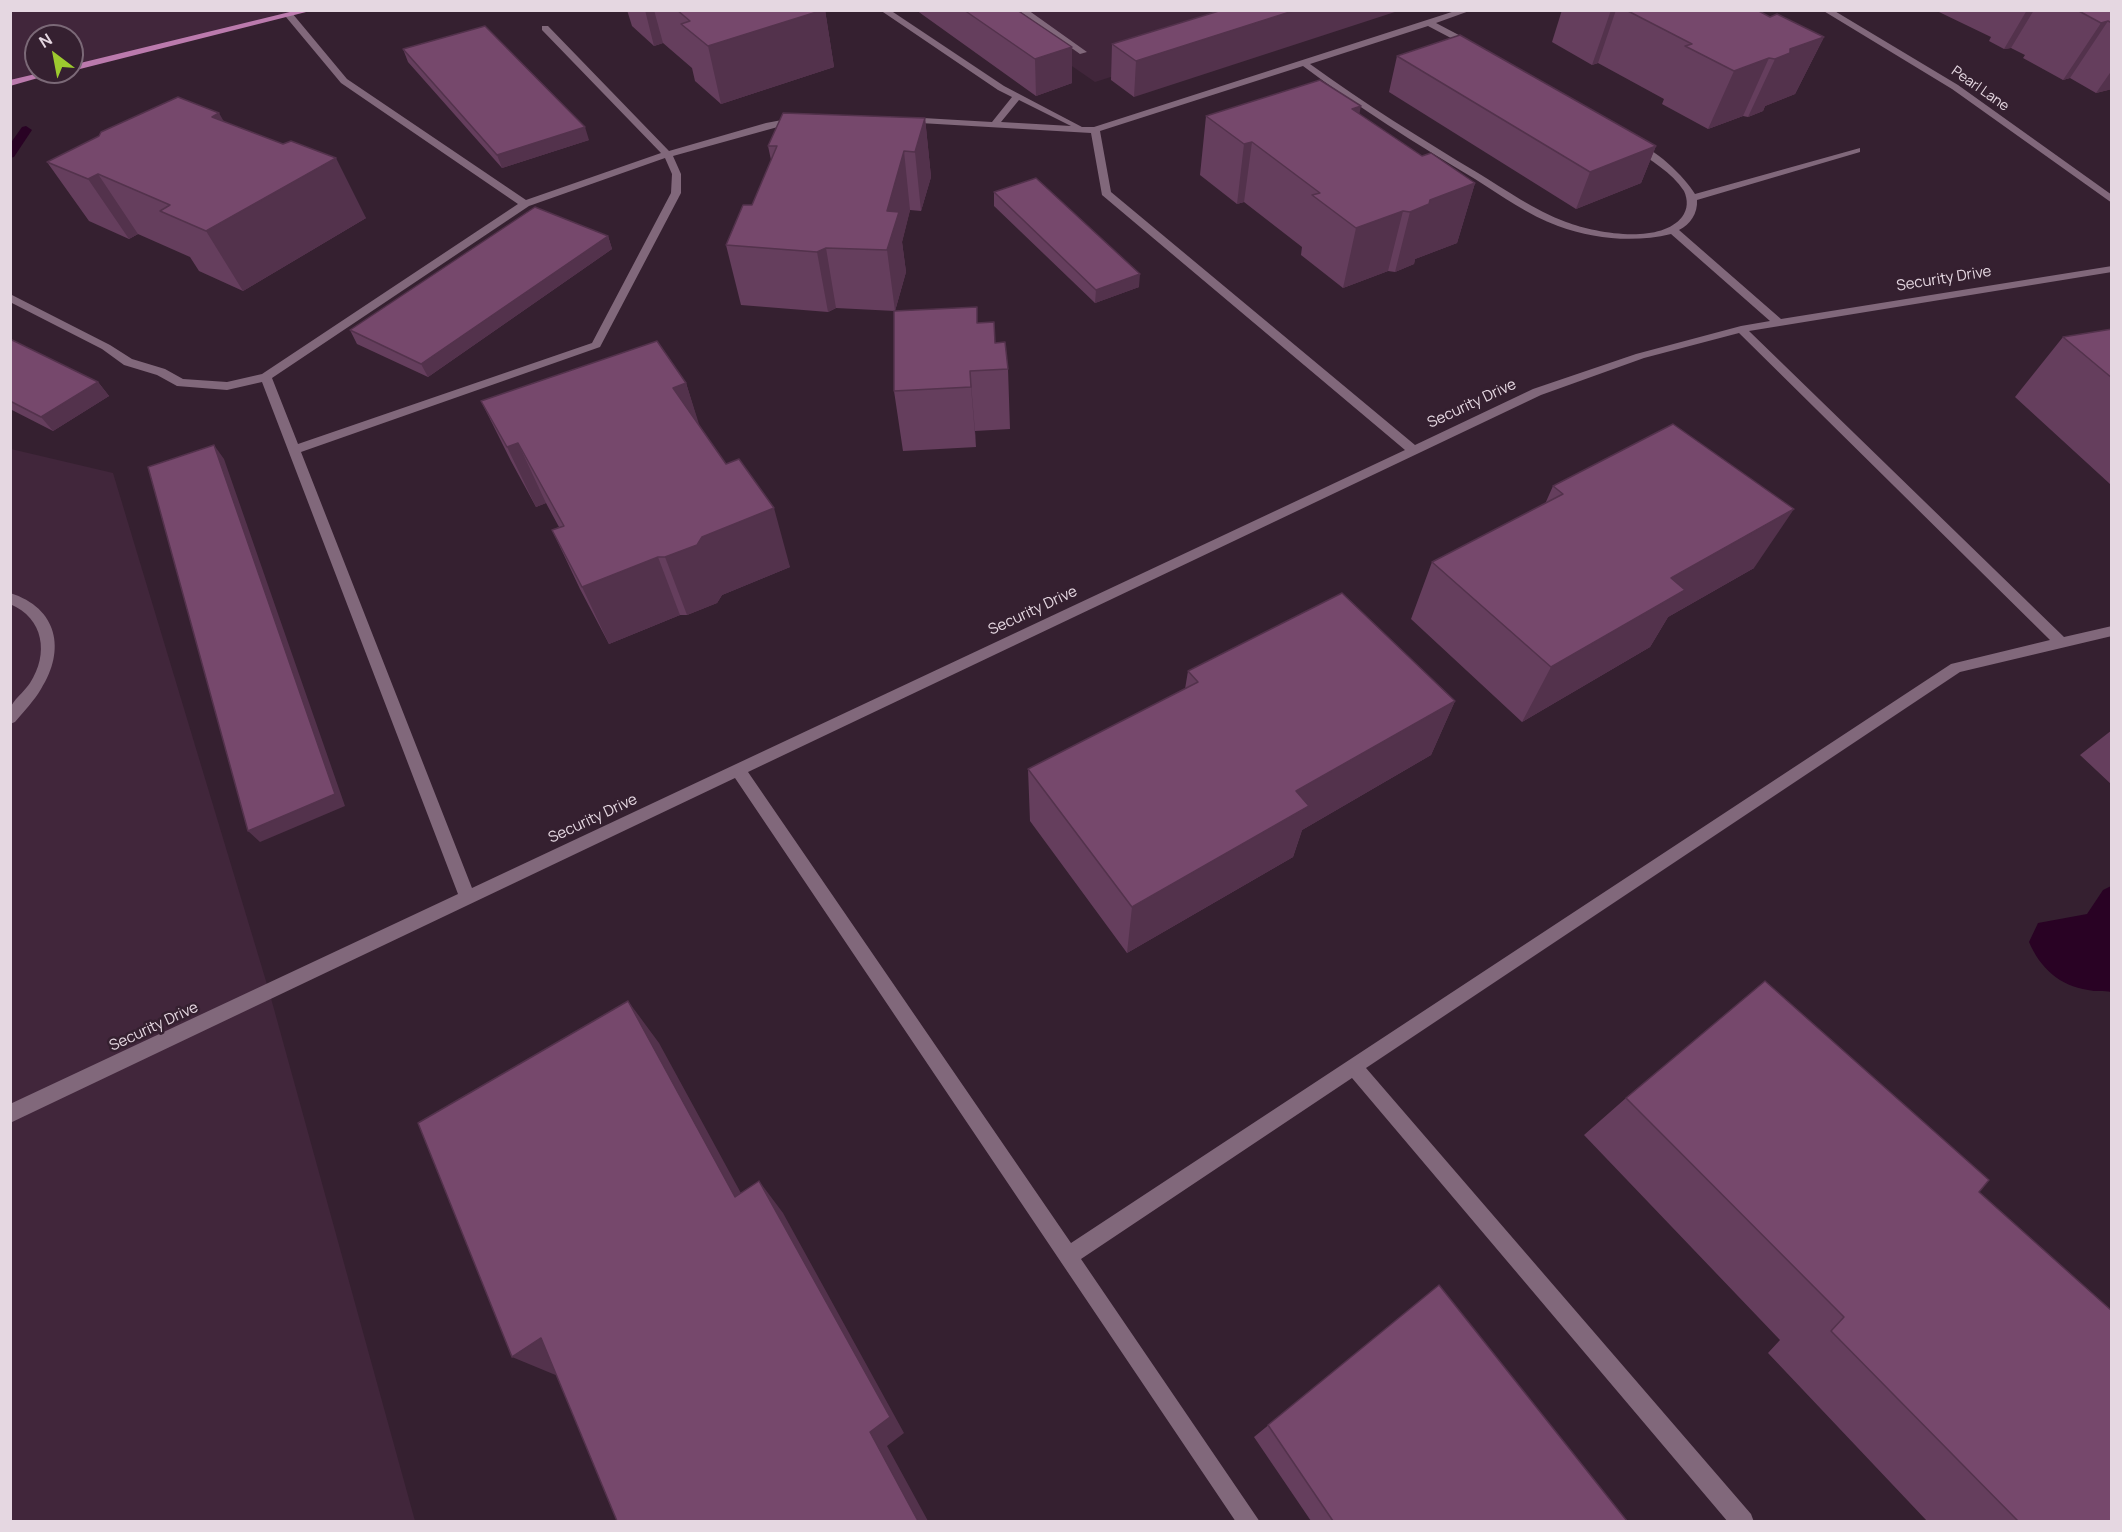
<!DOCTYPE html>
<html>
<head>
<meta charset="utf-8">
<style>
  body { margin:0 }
  #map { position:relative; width:2122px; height:1532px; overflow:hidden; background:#352030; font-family:Manrope,sans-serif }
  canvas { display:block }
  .frame { position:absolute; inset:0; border:12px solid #e5d7e1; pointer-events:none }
  .north { position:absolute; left:24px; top:24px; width:60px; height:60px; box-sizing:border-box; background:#352030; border:2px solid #7b6977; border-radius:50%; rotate:328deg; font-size:16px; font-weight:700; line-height:24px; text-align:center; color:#e5d7e1 }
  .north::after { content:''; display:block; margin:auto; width:21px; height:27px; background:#9dca2f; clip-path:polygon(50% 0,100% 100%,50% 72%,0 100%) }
</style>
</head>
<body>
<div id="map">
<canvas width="2122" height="1532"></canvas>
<div class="frame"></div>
<div class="north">N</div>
</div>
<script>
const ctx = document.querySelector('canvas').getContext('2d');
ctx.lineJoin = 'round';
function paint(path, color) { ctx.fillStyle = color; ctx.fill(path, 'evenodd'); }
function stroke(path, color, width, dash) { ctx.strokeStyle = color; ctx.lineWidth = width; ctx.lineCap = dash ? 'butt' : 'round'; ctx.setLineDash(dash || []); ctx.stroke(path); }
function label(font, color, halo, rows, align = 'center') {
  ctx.font = font + ' Manrope,sans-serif'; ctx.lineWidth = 5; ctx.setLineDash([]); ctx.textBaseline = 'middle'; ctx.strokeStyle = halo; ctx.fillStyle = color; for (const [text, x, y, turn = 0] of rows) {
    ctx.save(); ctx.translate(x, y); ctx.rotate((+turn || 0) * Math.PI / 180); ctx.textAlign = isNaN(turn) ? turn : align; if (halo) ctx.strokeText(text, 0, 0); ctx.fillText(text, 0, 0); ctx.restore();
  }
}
const built = new Path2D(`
  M10,11H310L72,68V36H36V72H55L11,83Z
  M992,11H1321L1095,82Z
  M11,449L113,473L269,991L415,1521L11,1522Z`);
const water = new Path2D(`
  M2111,886V992C2104,990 2096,992 2088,990C2060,986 2040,968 2029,942L2038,923L2087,914L2103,890Z`);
const stream = new Path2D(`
  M26,126L32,130L14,157L10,158V144L22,127Z`);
const minor = new Path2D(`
  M880,10H890L1004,86L1082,127H1094L1458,10H1472L1436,23L1474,43V47H1468L1428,26L1310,64C1364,103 1421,139 1478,173C1506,190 1534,210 1566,222C1595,233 1660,245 1682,217C1688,209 1688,200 1684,191C1672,172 1650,160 1632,148V144C1650,142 1686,178 1695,194L1860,148V152L1697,200C1698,213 1690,225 1679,230L1781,319L2112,266V272L1749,331L2064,637L2112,626V636L1960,672L1366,1068L1751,1514L1754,1522H1728L1352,1078L1081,1259L1260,1522H1236L735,778L10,1123V1104L458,894L262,382L227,390L177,386L157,375L124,365L102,349L10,302V294L110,345L132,359L165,369L183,379L227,382L262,374L518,204L341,83L286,17V13H292L347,79L526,200L661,153L542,30V26H548L669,151L766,123L798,117L803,120L673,156L681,174V193L600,347L301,452L472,888L1405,450L1102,195L1091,133L903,122L901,120L906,117L992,122L1012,97L998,90ZM1303,66C1358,107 1416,144 1475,179C1502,196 1528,215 1558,226C1594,239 1634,243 1671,234L1770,321L1741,326L1636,354L1533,389L1415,445L1111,192L1100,131ZM1019,100L1071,126L1001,122ZM665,158L672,174L671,193L592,343L298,444L272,378L529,206ZM1739,333L2050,640L1951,664L1071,1243L748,772L1541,395L1644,358Z
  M1018,10H1028L1087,52L1080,54Z
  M1822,10H1833L1958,85L2112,195V203L1952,89Z
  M10,593C58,608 66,650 41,689C34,701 24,711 15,722L10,724C10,719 10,714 10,709C12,701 25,691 30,683C49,654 44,618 10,604Z`);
const major = new Path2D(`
  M298,10H314L72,71V65Z
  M44,72H59L10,86V80Z`);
const wall = new Path2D(`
  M627,10H825L834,67L721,104L695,81L692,68L663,43L654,46L632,26Z
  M916,10H1017L1072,47V83L1036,96Z
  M1222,10L1134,97L1111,80L1112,44Z
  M1562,10H1757L1770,17L1824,37L1795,94L1765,106L1763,111L1748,117L1743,116L1708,129L1662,104L1664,99L1598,63L1592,65L1552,42Z
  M1940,10H2112V89L2096,93L2070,78L2063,80L2023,58L2025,55L2011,48L2004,49L1989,41L1991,37L1939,12Z
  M403,49L589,140L502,168L408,62Z
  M1397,56L1656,146L1641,183L1576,209L1389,92Z
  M1359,114L1422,156L1475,183L1457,243L1415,259L1414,264L1395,272L1388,271L1343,288L1301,255L1302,247L1244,202L1237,204L1200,175L1206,116Z
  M925,118L931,177L921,211L910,210L902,242L906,272L895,311L836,308L828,312L741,305L726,245L752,205L771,160L768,146Z
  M224,122L366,218L243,291L199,271L190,257L138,234L129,239L89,221L47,162Z
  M994,192L1139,287L1095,303L994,206Z
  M608,236L612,249L428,377L357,344L350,330Z
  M978,323L995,343L1008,369L1010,429L975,431L976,447L903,451L894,391Z
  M2112,329V484H2110L2015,397L2063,337Z
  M10,339L98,382L109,396L53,431L10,409Z
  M686,383L699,426L790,567L722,595L717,603L687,615H680L609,644L580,589L552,530L559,527L546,503L536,507L511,461L481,401Z
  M1553,486L1754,568L1668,617L1650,647L1522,722L1411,619L1432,562L1545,504Z
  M1188,671L1455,701L1431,755L1302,830L1293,857L1127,953L1030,821L1028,769L1185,689Z
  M2112,730V785L2080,755Z
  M1626,1098L1979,1192L2112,1521H1927L1768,1353L1780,1340L1584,1135Z
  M1439,1285L1627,1521H1311L1254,1437Z`);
const shadedWall = new Path2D(`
  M645,10H654L663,43L654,46Z
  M823,10H825L834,67L721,104L708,46Z
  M1296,10H1401L1134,97L1136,61Z
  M1611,10H1616L1598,63L1592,65Z
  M2027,10H2034L2011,48L2004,49Z
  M2108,21L2070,78L2063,80L2101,23Z
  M1824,37L1795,94L1765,106L1763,111L1748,117L1775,59L1790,49Z
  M1072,47V83L1036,96L1035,59Z
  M1769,58L1743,116L1708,129L1734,71Z
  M2112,70V89L2096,93Z
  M1361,106L1349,165L1352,109Z
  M219,113L253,172L212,117Z
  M925,118L931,177L921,211L915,152Z
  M585,127L589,140L502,168L497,155Z
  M1252,142L1244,202L1237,204L1244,144Z
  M1656,146L1641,183L1576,209L1590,172Z
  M904,151L910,210L902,242L906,272L895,311L887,250V211Z
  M336,158L366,218L243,291L206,231Z
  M98,174L138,234L129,239L88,179Z
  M1475,183L1457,243L1415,259L1414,264L1395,272L1410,212L1430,200Z
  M1403,211L1388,271L1343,288L1356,228Z
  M608,236L612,249L428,377L421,364Z
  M826,248L836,308L828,312L817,252Z
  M1140,274L1139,287L1095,303L1096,290Z
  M970,371L975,431L976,447L971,387Z
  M98,382L109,396L53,431L41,417Z
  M686,383L705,443L673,388Z
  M518,443L546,503L536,507L507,447Z
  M214,445L224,459L345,806L260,842L248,831Z
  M774,508L790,567L722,595L717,603L687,615L665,557L702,537Z
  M1794,509L1754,568L1668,617L1650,647L1522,722L1551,667L1671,578Z
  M658,557L680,615L609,644L582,587Z
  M1455,701L1431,755L1302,830L1293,857L1127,953L1132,907L1296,791Z
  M628,1001L659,1043L760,1228L735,1197Z
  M759,1181L783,1213L904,1433L887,1446L928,1521H918L870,1432Z
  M541,1338L558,1376L512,1357Z`);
const building = new Path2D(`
  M677,10H823L708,46L681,24L690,21Z
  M964,10H1017L1072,47L1035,59Z
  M1222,10H1296L1136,61L1112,44Z
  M1626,10H1757L1770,17L1777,14L1824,37L1790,49V53L1775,59L1769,58L1734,71L1685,46L1692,44Z
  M2077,10H2112V23L2108,21L2101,23Z
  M485,26L585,127L497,155L403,49Z
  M1460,35L1656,146L1590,172L1397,56Z
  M1320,80L1361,106L1352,109L1422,156L1431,153L1475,183L1430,200L1429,204L1410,212L1403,211L1356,228L1312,195L1320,193L1252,142L1244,144L1206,116Z
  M178,97L219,113L212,117L283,144L291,141L336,158L206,231L160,211L170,205L98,174L88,179L47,162L99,136L101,132Z
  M783,113L925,118L915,152L904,151L887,211L899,212L887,250L826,248L817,252L726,245L743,205H752L777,146H768Z
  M1036,178L1140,274L1096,290L994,192Z
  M535,207L608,236L421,364L350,330Z
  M977,307V323L994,322L995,343L1005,342L1008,369L970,371L971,387L894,391V311Z
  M2112,329V378L2063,337Z
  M10,339L98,382L41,417L10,401Z
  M657,341L686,383L673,388L726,464L739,459L774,508L702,537L697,545L665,557H658L582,587L552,530L564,526L518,443L507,447L481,401Z
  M1673,424L1794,509L1671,578L1685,590L1551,667L1432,562L1563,494L1553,486Z
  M214,445L335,794L248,831L148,467Z
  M1342,593L1455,701L1296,791L1309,806L1132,907L1028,769L1198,682L1188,671Z
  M1765,981L1989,1180L1979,1192L2112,1311V1521H2018L1831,1331L1844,1317L1626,1098Z
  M628,1001L735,1197L759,1181L890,1417L870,1432L918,1521H617L541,1338L512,1357L418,1123Z
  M1439,1285L1627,1521H1333L1268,1425Z`);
const farStreetnames = [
  ["Pearl Lane",1980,89,35]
];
const streetNames = [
  ["Security Drive",1944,279,-9],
  ["Security Drive",1472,404,-25],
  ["Security Drive",1033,611,-25],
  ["Security Drive",593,819,-25],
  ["Security Drive",154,1027,-25]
];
paint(built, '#41263b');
paint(water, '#290224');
paint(stream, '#290224');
paint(minor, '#81687b');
paint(major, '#bb7aad');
paint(wall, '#653e5d');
paint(shadedWall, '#53324c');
paint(building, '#76486c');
stroke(building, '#53324c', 1.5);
label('14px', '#e5d7e1', '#352030', farStreetnames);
label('15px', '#e5d7e1', '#352030', streetNames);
</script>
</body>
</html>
